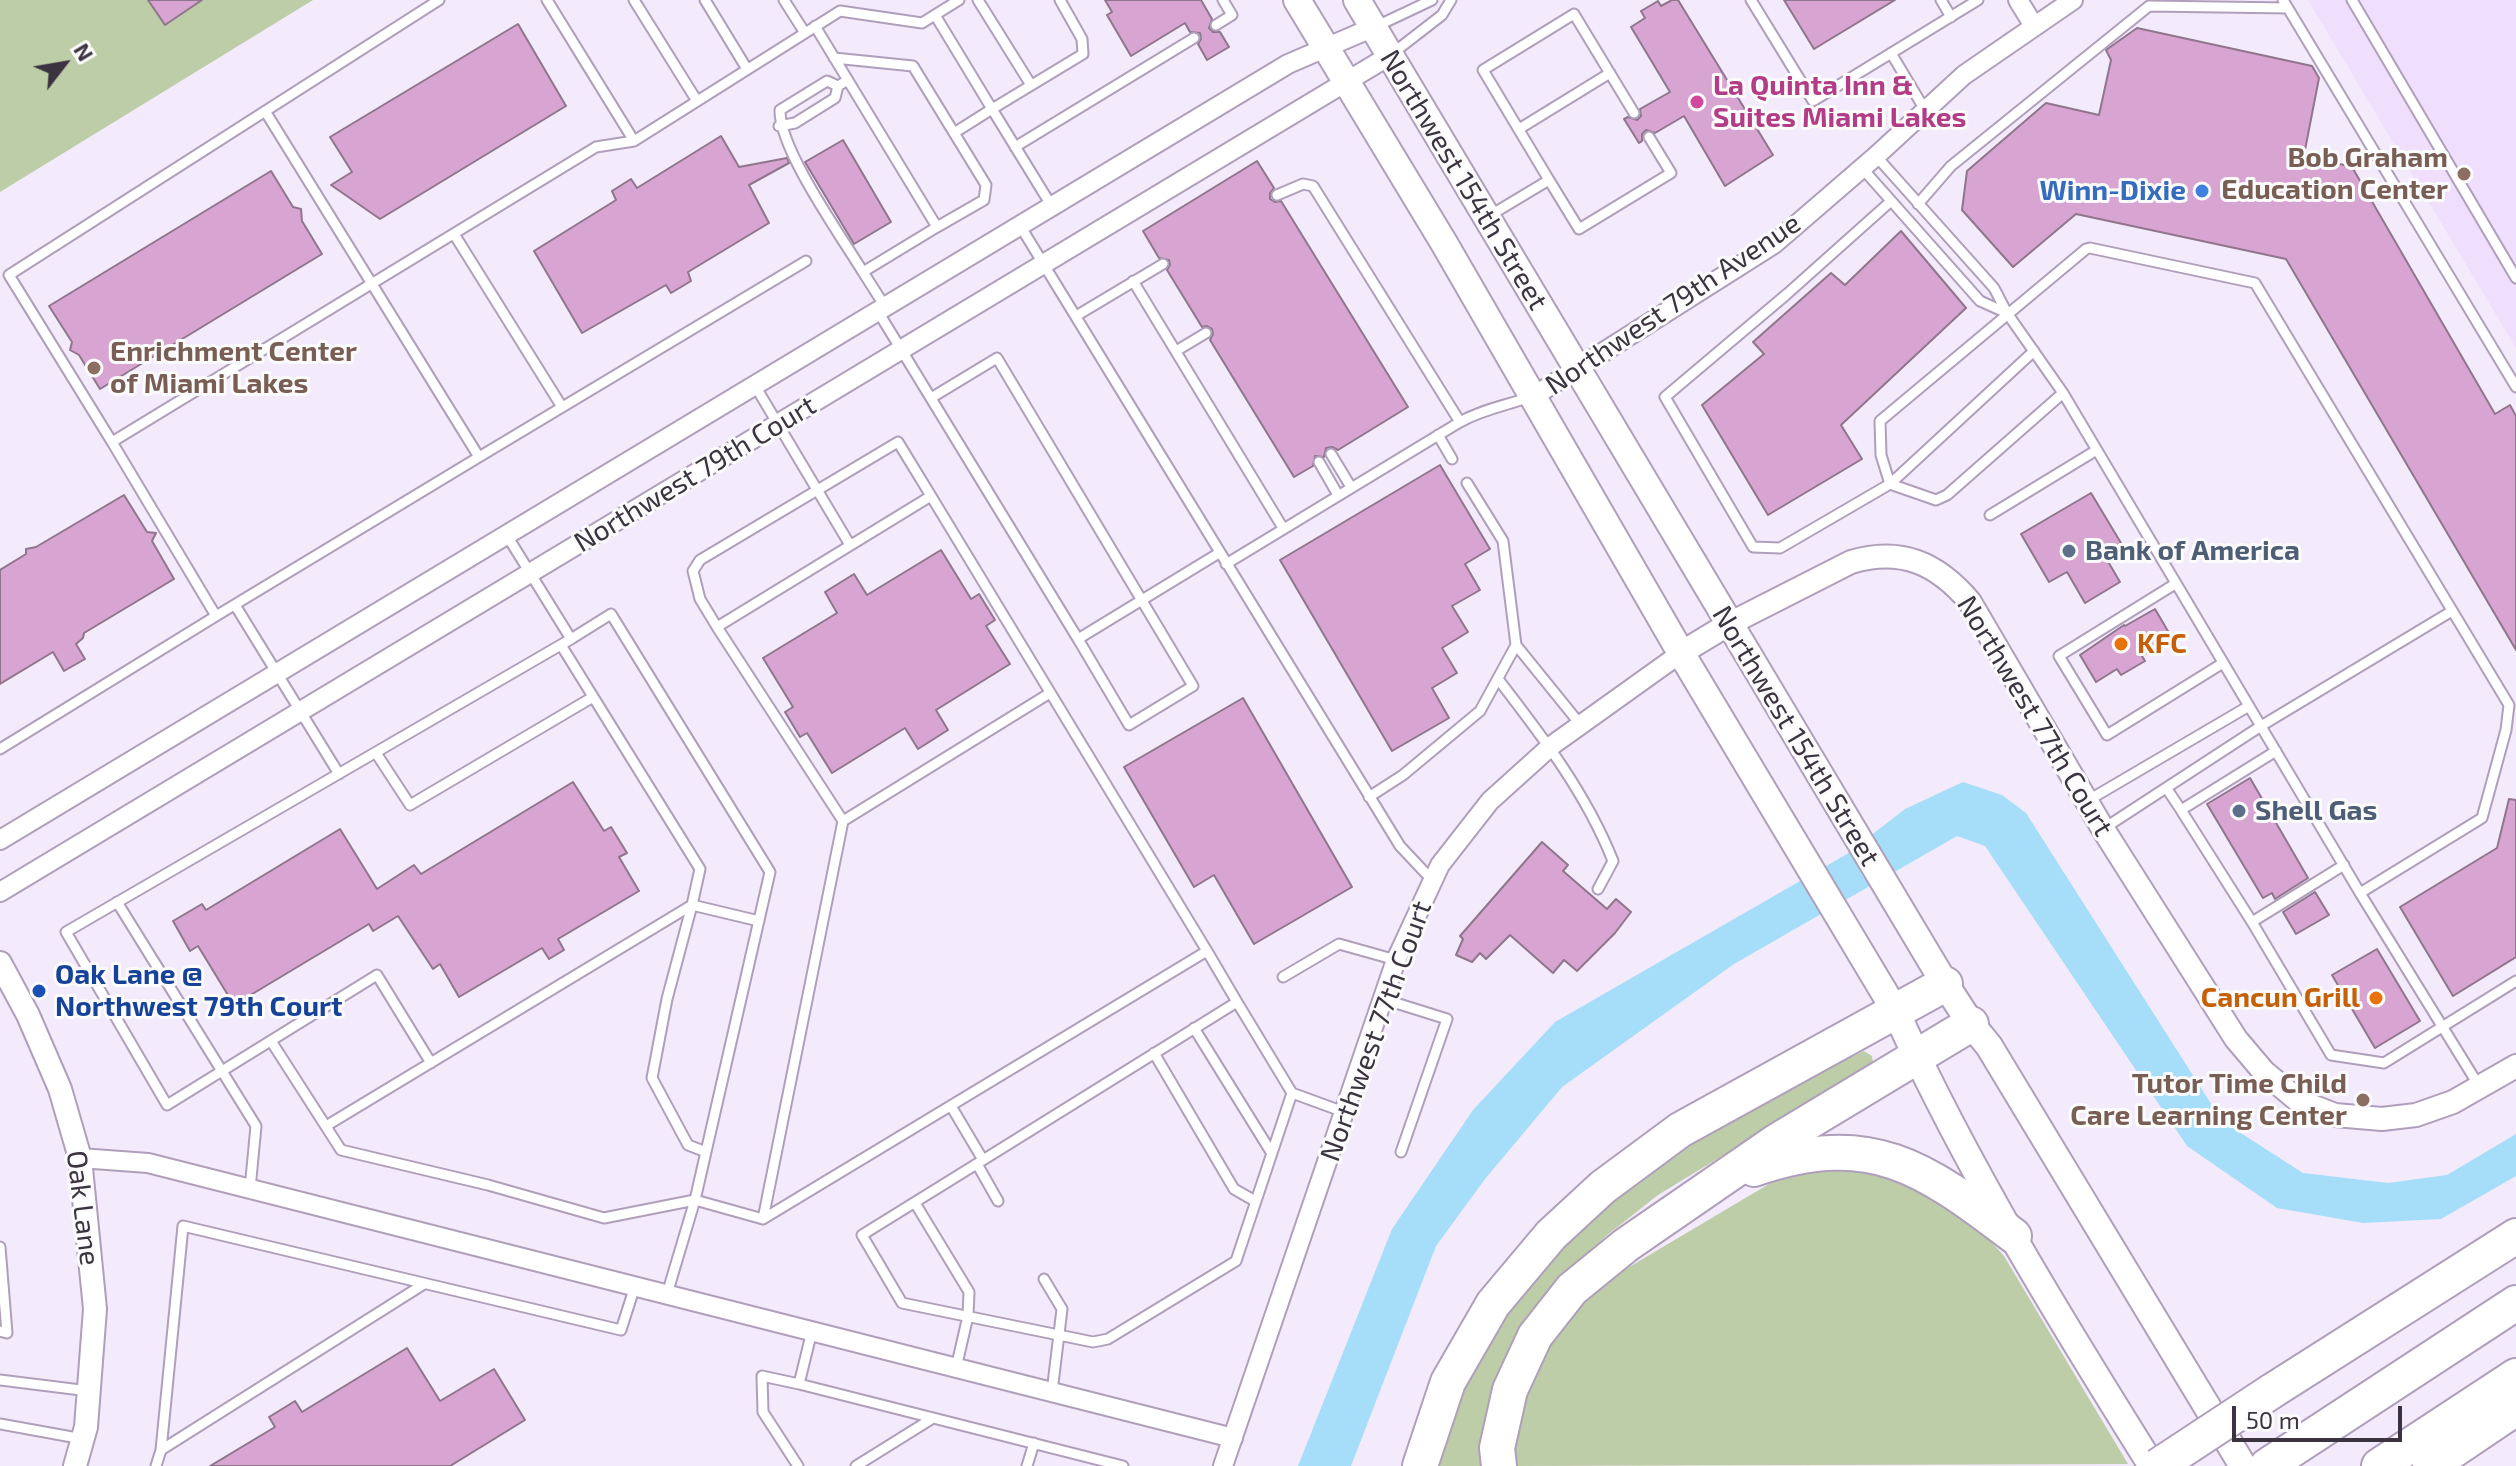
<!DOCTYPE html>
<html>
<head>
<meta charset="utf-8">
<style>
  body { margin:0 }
  #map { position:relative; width:2516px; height:1466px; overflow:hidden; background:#f3eafb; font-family:"Exo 2",sans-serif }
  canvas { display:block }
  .north { position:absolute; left:24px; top:24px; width:80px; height:80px; -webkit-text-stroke:6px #fbfbfb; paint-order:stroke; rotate:59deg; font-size:22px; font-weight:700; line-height:32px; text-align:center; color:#3b3440 }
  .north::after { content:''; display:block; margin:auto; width:28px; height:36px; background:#3b3440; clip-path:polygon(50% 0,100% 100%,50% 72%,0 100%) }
  .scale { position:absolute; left:2232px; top:1406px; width:170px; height:36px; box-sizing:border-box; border:4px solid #3b3440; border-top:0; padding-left:10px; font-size:24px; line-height:28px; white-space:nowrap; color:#3b3440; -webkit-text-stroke:6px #fbfbfb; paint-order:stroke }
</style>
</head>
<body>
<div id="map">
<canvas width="2516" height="1466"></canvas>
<div class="north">N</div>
<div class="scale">50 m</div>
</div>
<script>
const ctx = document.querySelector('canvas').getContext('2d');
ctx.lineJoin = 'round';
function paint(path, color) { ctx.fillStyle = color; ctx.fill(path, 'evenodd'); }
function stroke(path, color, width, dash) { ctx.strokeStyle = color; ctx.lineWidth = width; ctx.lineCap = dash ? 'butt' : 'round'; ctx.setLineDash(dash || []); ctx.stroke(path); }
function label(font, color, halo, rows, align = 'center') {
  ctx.font = font + ' "Exo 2",sans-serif'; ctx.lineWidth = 6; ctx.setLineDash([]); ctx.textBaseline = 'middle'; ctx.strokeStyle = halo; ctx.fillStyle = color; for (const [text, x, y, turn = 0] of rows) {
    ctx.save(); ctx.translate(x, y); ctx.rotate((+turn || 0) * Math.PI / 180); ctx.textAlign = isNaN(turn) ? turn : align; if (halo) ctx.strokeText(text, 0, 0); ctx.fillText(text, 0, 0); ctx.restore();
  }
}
const built = new Path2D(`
  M2308,0H2516V348Z`);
const green = new Path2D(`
  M0,0H313L0,192Z
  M1864,1051L1872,1056L1873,1062L1863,1070L1658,1195L1606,1236L1571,1271L1486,1466H1437L1461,1395L1499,1326L1521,1292L1601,1203L1685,1147L1822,1070Z
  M1860,1168L1908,1180L1956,1202L2004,1256L2128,1464L1511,1466L1514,1428L1544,1349L1585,1299L1614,1276L1774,1181L1801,1170Z`);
const water = new Path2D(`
  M1963,782L2002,795L2026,813L2222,1121L2303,1173L2388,1183L2447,1175L2516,1134V1176L2441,1219L2363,1223L2277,1208L2187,1146L1985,846L1957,836L1734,964L1562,1087L1485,1179L1436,1246L1351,1466H1298L1392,1229L1473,1110L1555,1022L1847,854L1905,809Z`);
const building = new Path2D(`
  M148,0H202L165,25Z
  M1105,0H1201L1212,19L1209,28L1213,32H1220L1229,47L1207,60L1198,44L1201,39L1200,33L1190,32L1185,23L1131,56L1107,15L1112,12Z
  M1672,0H1678L1773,155L1725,186L1684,116L1655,133L1646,130L1642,134V141L1639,143L1624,119L1628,117L1637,120L1641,116L1640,109L1670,92L1631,27L1645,18L1641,11L1658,1L1661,6Z
  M1784,0H1895L1814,49Z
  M518,24L566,106L380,219L331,185L352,172L330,137Z
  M2137,28L2312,66L2319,78L2304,155L2352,167L2495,414L2510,405L2516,416V650L2286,259L2076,214L2013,267L1962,210L1967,171L2046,103L2099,115L2111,60L2106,50Z
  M721,136L739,167L787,158L789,163L749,185L769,223L688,272L691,281L671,293L666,285L582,333L534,251L616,200L612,191L631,179L637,188Z
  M843,140L891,222L854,244L805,162Z
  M1257,161L1274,188L1270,193V199L1275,202L1281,201L1408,407L1338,450L1332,447L1326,448L1324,457L1315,456L1313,466L1294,477L1210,340L1213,334L1212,329L1207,326L1202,327L1167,270L1170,265L1169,260L1159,258L1143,231Z
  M271,171L293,207L301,209L302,221L322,254L100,389L79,355L70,350L72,342L49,306Z
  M1901,231L1966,308L1841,425L1862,459L1768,515L1702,405L1764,354L1753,342L1831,273L1845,285Z
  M1440,465L1490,549L1465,564L1480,590L1452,606L1468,632L1442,648L1457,673L1432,688L1449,718L1392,751L1280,560Z
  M2091,493L2121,543L2103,553L2120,582L2085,603L2067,572L2049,582L2021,534Z
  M124,495L147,532L156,533L152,541L174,579L84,633L83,638L76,644L85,659L64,671L53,652L0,684V570L26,554V549L36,547Z
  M941,550L971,599L979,594L995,620L986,626L1010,664L936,710L948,730L918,749L905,728L832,773L807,733L800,737L785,712L793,707L763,658L837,613L825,592L854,574L867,595Z
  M2155,609L2172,638L2142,656L2145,661L2121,675L2117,669L2096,682L2080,655L2124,625L2125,626Z
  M1243,698L1352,887L1254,944L1214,875L1194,887L1124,767Z
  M2250,778L2308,878L2275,899L2272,893L2263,898L2207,804Z
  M573,782L604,831L611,827L627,853L619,857L639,891L558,939L564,950L549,959L542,948L459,997L440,964L433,969L398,916L373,931L369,924L234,1005L198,946L190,951L173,921L202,904L206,910L340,829L377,889L414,865L421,874Z
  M2509,799L2516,800V957L2453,996L2400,907L2497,848Z
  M1542,842L1568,865L1563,871L1607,909L1616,899L1631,912L1615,933L1577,971L1564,960L1553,973L1510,935L1486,959L1480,953L1472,962L1456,955L1463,939L1460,936Z
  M2315,892L2329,915L2296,934L2283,912Z
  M2377,949L2420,1021L2375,1048L2332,975Z
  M407,1348L440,1401L494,1369L525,1420L450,1466H210L275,1427L269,1417L295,1401L302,1412Z`);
const service = new Path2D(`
  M547,0L634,141
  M634,0L697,101
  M705,0L747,69
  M784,0L805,33
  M978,0L1031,85
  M1751,0L1813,101L1978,0
  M1941,0L1951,17
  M2283,0L2516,387
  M2352,0L2516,278
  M935,15L992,109L954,133
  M1216,25L1232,15L1223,0
  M815,26L937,227L984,200L986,185L913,66L834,58
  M1377,26L1432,0
  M1393,53L1442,15L1451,0
  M1891,53L1925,110
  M848,80L838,86L827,81L780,110C779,149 841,236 863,272
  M265,111L479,457L806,261
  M779,126L795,123L835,98L838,86
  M1519,129L1610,73
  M1015,147L1194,38
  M1876,156L1994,288L2007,313L2063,393L2360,893
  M1862,168L1980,301L2007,313
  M1549,180L1483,70L1574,14L1634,113
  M1277,195L1303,184L1313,186L1460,422
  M1890,202L1787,294L1665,397L1753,547L1780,548L1890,484L2034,351
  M1918,204L1951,166L2149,6L2288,8
  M1051,205L992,109L1083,54L1082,39L1060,0
  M1489,216L1549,180L1579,229L1671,173L1649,137
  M1019,224L1400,846L1432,880
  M454,234L562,407
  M1133,281L1283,528
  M884,305L863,272L937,227
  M877,310L1078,639L1219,553
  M1076,316L1163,264
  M1176,351L1206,333
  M754,384L850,545
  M931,398L997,358L1193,686L1129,725L1078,639
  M1438,435L1452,459
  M112,442L9,275L439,0
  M1331,454L1351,487
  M1319,462L1338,495
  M1467,483L1503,541L1516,645L1580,724
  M1890,484L1881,455L1880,421L2086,249L2090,248L2255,283L2509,705L2506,730L2482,818L2360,893L2479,1086
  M1890,484L1936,500L1947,495L2063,393
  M1990,515L2095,451
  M506,534L571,639L611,614L770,872L695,1200L667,1294
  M1226,564L1460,422C1483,409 1505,406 1530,397
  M2175,584L2059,656L2107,735L2223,663
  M235,605L339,774
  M216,616L479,457
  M717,627L931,496
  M1498,679C1542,736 1586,793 1613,861L1598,889
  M0,749L216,616L112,442L596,147L634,141L840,11L922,23L959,0
  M2276,751L2181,810L2252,922L2344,865
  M376,753L410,805L593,697
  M2167,789L2181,810
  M1369,797L1403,775L1480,711L1516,645
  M2087,801L2249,706
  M2103,829L2261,726L2452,611
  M117,902L256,1126L250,1189
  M2252,922L2331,1055L2384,1063L2516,981
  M1283,977L1339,944L1396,960
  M1383,999L1447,1019L1401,1152
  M1237,1002L1292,1093
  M1194,1028L1271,1152
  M271,1041L341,1150L488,1185L604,1218L695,1200L763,1219L1207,951L931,496L898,442L700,560L693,571L700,599L717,627L843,821L1050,693
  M1154,1053L1234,1189L1255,1201
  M431,1063L377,975L167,1105L66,932L571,639
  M951,1106L983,1160L1237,1002L1207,951
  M326,1126L692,905L700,869L561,645
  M706,1152L688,1145L652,1078L667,999L692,905L759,921
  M983,1160L862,1235L902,1303L1093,1342L1108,1339L1236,1261L1292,1093L1344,1112
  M977,1164L998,1201
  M915,1203L969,1292L968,1316L956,1368
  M763,1219L843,821
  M0,1247L7,1333L0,1331
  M1044,1279L1062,1309L1052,1392
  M424,1284L161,1450L183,1226L621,1330L635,1286
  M812,1331L799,1384L1123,1466
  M0,1380L89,1391
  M0,1424L83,1439
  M156,1466L161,1450
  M798,1466L763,1412L762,1376L799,1384
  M856,1466L933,1418
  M1027,1466L1034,1443`);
const minor = new Path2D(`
  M2018,0L2034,26
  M1534,396L1774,244L1876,156L1964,75L2073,0
  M0,840L1288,64L1374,27
  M0,892L1389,56
  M80,1158L148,1163L1233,1438
  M1223,1466L1396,960L1440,865L1490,801L1551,746L1681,653`);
const tertiary = new Path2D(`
  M1681,653L1729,624L1851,562C1901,547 1937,563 1970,602L2103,829L2236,1039L2264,1072L2299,1101L2335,1115L2382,1119L2416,1115L2453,1102L2516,1066
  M0,963L28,1015L60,1089L80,1158L95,1309L86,1427L75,1466`);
const secondary = new Path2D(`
  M1297,0L1444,243L1681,653L1896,1012C1968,1170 2060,1319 2152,1466
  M1357,0L1945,984L1971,1024L1989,1046L2243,1466`);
const motorway = new Path2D(`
  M1754,1169C1871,1129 1923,1167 2014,1236
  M2272,1391L2516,1236
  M1420,1466L1448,1382L1493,1304L1551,1235L1603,1187L1680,1130L1945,984
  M1499,1466L1497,1448L1510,1390L1535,1336L1572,1289L1626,1245L1777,1141L1971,1024
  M2267,1466L2516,1303
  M2379,1466L2516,1376
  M2430,1466L2516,1408`);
const motorwayBridge = new Path2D(`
  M2158,1466L2272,1391`);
const markers = [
  [1697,102,8,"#d1479c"],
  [2464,174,8,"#8d6e63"],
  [2202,191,8,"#3f7fe0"],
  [94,368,8,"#8d6e63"],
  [2069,551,8,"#5c6f8a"],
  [2121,644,8,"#e8710a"],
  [2239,811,8,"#5c6f8a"],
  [39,991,8,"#1a4fb4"],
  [2376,998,8,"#e8710a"],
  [2363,1100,8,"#8d6e63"]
];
const hotelNames = [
  ["La Quinta Inn &",1713,86],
  ["Suites Miami Lakes",1713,118]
];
const educationNames = [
  ["Bob Graham",2448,158],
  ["Education Center",2448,190],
  ["Enrichment Center",110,352,"left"],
  ["of Miami Lakes",110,384,"left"],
  ["Tutor Time Child",2347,1084],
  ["Care Learning Center",2347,1116]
];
const streetNames = [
  ["Northwest 154th Street",1464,180,59],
  ["Northwest 79th Avenue",1673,304,-34],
  ["Northwest 79th Court",695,474,-31],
  ["Northwest 77th Court",2035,716,59],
  ["Northwest 154th Street",1796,736,59],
  ["Northwest 77th Court",1376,1031,-70],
  ["Oak Lane",83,1208,83]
];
const shopNames = [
  ["Winn-Dixie",2186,191]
];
const serviceNames = [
  ["Bank of America",2085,551],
  ["Shell Gas",2255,811]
];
const foodNames = [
  ["KFC",2137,644],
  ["Cancun Grill",2360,998,"right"]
];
const transitNames = [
  ["Oak Lane @",55,975],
  ["Northwest 79th Court",55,1007]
];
paint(built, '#efdefc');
paint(green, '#bccda8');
paint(water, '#a6def9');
paint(building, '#d8a4d1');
stroke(building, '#8f768c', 2);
stroke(service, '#af9fbb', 13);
stroke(minor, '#af9fbb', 22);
stroke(tertiary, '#af9fbb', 26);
stroke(secondary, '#af9fbb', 30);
stroke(motorway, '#af9fbb', 38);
stroke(service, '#fff', 9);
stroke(minor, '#fff', 18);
stroke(tertiary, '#fff', 22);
stroke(secondary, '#fff', 26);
stroke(motorway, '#fff', 34);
stroke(motorwayBridge, '#af9fbb', 38, []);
stroke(motorwayBridge, '#fff', 34);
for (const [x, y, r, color] of markers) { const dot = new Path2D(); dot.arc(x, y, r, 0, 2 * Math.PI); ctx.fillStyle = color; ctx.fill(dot); stroke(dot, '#fbfbfb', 3); }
label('bold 28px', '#b23c85', '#fbfbfb', hotelNames, 'left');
label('bold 28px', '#785e54', '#fbfbfb', educationNames, 'right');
label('28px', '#3b3440', '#fbfbfb', streetNames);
label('bold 28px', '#366cbe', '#fbfbfb', shopNames, 'right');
label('bold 28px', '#4e5e75', '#fbfbfb', serviceNames, 'left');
label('bold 28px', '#c56008', '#fbfbfb', foodNames, 'left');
label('bold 28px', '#164399', '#fbfbfb', transitNames, 'left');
</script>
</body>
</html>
